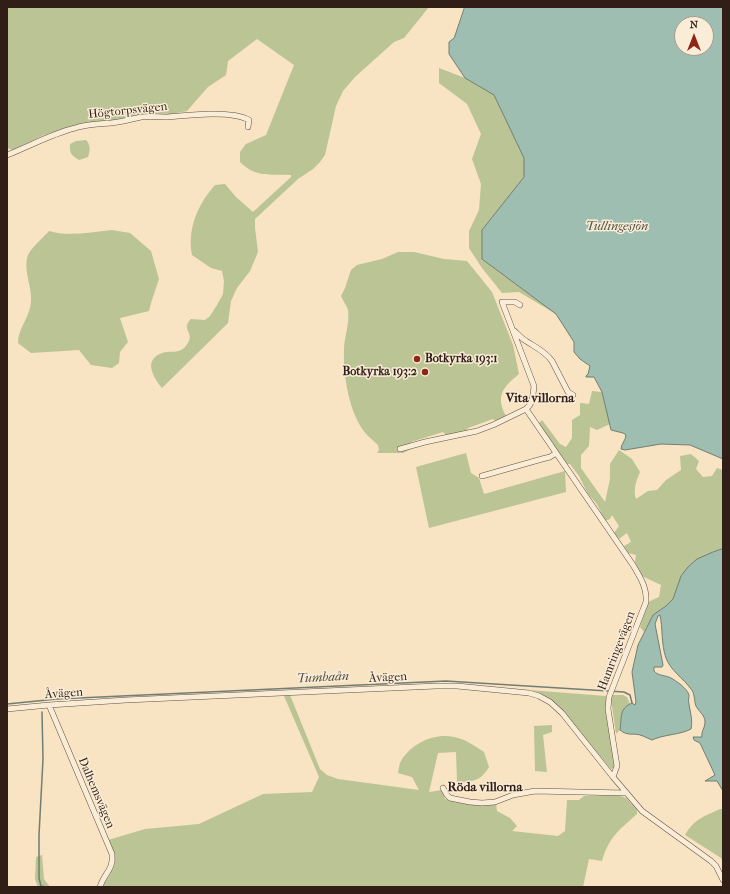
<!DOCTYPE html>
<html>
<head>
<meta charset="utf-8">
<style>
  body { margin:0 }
  #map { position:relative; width:730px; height:894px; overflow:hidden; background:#f8e3c2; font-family:"IM FELL French Canon",serif }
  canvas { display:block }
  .frame { position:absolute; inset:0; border:8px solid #311e17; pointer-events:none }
  .north { position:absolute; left:674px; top:16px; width:40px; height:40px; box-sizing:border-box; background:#faedd7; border:1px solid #aa9a8a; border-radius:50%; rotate:0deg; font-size:11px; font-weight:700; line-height:16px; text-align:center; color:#311e17 }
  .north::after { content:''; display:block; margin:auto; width:14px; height:18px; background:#8f2418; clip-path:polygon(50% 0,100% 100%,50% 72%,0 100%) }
</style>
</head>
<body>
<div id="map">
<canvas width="730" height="894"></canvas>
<div class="frame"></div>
<div class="north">N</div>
</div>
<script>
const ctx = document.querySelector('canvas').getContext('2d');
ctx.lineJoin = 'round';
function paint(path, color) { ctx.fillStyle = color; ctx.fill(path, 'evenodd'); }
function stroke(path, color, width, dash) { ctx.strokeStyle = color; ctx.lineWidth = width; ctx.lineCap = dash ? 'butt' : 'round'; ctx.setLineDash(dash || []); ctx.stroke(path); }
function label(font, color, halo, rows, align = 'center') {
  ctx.font = font + ' "IM FELL French Canon",serif'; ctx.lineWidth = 3; ctx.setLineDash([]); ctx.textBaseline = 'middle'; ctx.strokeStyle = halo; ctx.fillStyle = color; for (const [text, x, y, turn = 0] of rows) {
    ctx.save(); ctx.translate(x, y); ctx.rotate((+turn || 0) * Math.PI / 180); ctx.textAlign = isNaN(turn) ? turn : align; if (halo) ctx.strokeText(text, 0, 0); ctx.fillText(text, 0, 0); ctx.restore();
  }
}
const green = new Path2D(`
  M7,7H429L404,38L394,42L355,77L343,91L336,106L325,155L320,162L313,169L298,179L255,219V228L258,252L250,271L237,288L231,301L228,323L162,388C153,377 143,360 162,353C172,349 181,357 189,341C193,332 181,329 191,319L205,320L210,316L217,305L223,294L224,281L222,271L211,268L192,255C187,229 198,204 215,185L225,184L236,197L253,212L291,177V175C271,174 256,178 240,162V152L246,144L266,135L294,65L257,39L228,61L226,75L208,87L187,111L172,114L147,113L115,121L72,127L44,135L13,150L7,148Z
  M439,68L465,78L494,95L524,158V177L482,230V259L556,314L519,292L502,293L482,268L469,248V231L479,210L481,184L472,159L481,134L467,104L439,83Z
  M86,140C91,145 90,151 88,157L79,160C72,156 69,153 70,144L76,141Z
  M112,230L130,233L151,251L159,279L151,303L149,311L120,318L128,342L120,352L119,363L112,368L91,365L79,350L31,353L18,343C18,330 27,320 30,308C35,290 22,272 28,255C31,248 43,238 49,231C68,237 91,232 112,230Z
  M398,252H414L444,259L467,261L492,292L513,345L519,374C503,387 495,396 506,416L496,421L493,419L468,428L467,431L446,435L443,432L411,442V449L403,453H377L379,450L378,445C374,441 370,438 367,435C349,415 343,375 344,350C344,337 350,324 348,310C347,306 343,301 341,296L345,288L351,270L357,265L382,259Z
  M592,391L602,392L610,424L597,430L590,427L589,446L581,455V468L605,502L610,479V464L619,450L632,459L640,472C636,481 633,490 636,499L648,491L657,490L666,480L681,470L680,456L691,454L699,461L696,469L703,477L712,476L717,468L723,470V549L713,552L681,576L673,599L666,606L653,615L644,632L640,627L648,602L659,597L661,585L642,576L635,562L636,555L628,553L624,546L631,542L627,533L619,539L614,533L619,526L612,515L610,519L605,521L597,504L588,494L579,476L570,464H566L538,424L542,420L560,444L566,447L572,438V420L580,415V403L589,404Z
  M466,453L471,473L479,478L484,494L565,471L566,492L429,528L416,467Z
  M529,690L606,696V710L616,767L611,769L563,711L542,694Z
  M290,695L320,769L327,775L338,779L419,790L412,777L398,773C399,769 399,764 401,761C412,743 434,733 454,737C465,739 475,746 484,752L489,767C481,781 472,782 457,782L456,752L438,753L429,792L442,790L445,799L468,803L496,804L497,811L510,818L517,826L512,831L558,836L565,831L567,800H579L584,796L618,795L626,798L637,810V814C618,831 609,837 602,861L589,859L583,887H103C105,881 108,878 111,873C119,861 113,852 108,840L145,829L199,824L263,794L312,792L319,777L284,696Z
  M612,695H623L627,697L630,704C620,709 622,720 620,730L616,734L611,699Z
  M552,725V732L543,735L547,772L535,771L534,726Z
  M720,809H723V862L721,858L685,835C694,819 705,816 720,809Z
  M42,855L44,879L50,887H38L35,879L36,857Z`);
const water = new Path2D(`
  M465,7H723V459L690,445L661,444L625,450L621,449C621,444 626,440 626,435L623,433L611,430L602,392L594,377H586V376L588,374L590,366L580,359L574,352V342L556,314L482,259V230L524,177V158L494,95L465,78L449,54V42L454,38ZM682,24H706V48H682Z
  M723,549V791L717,781H705L715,775L700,743L694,740L693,737H702C701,731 705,728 705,722C705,715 699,712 696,706C694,701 695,693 691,689C683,678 671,671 666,658C661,644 663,629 660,615L658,616L655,624L663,665L662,667H654V671C658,676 665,675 671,678C676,681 687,688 689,695C689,697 688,701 689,704C690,712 693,720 691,729C680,735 665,734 652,740C649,739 646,737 643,736C634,732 628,737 620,730C622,716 619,709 632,703L635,705L636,702L632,672L638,645L653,615L666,606L673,599L681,576L688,567L697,559L713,552Z`);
const stream = new Path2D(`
  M7,704L57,699L446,681L624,692L630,695L632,703
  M42,712L43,759L39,835V878L41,886L45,887`);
const street = new Path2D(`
  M7,155C30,146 51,134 75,128C87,124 99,124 111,123C121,122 131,119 141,117C150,116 159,117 168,117C189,115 231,110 249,120L248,127
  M520,305L515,302H502L534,386C533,394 533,404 526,409L633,565C640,577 647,587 646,602L609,697L608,709L617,766L613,777L642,811L711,861L716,866L723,880
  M513,330C517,333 521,338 526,341C535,347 545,351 552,361L568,392L573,395
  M400,449L425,442L477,431L493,425L526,409
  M482,476L542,459L550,457L556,453
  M49,705L112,854C114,870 104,873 100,887
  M7,709L49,705L126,700L436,686H457L529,693L539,696L550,702L562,713L613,777
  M443,788L447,795L450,798L470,802L482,803L495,802L513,795L535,791L625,793`);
const markers = [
  [417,359,4,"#8f2418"],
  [425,372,4,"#8f2418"]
];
const streetNames = [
  ["Högtorpsvägen",128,111,-6],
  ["Hamringevägen",617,651,-69],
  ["Åvägen",388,678,-3],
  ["Åvägen",64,694,-4],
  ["Dalhemsvägen",96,793,67]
];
const poiNames = [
  ["Botkyrka 193:1",425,359],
  ["Botkyrka 193:2",417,372,"right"]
];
const waterNames = [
  ["Tullingesjön",617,227],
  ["Tumbaån",323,678,-3]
];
const neighbourhoodNames = [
  ["Vita villorna",540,399],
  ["Röda villorna",485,788]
];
paint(green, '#bac495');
paint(water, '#9dbeb1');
stroke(water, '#727e73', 1);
stroke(stream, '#727e73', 1.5);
stroke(street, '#634f42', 6);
stroke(street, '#faedd7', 5);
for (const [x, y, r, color] of markers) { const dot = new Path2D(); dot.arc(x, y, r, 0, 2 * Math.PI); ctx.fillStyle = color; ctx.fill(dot); stroke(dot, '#faedd7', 1.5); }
label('12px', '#311e17', '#faedd7', streetNames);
label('bold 12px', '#311e17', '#faedd7', poiNames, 'left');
label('italic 13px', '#514e45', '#faedd7', waterNames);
label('bold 13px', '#311e17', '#faedd7', neighbourhoodNames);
</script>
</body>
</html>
